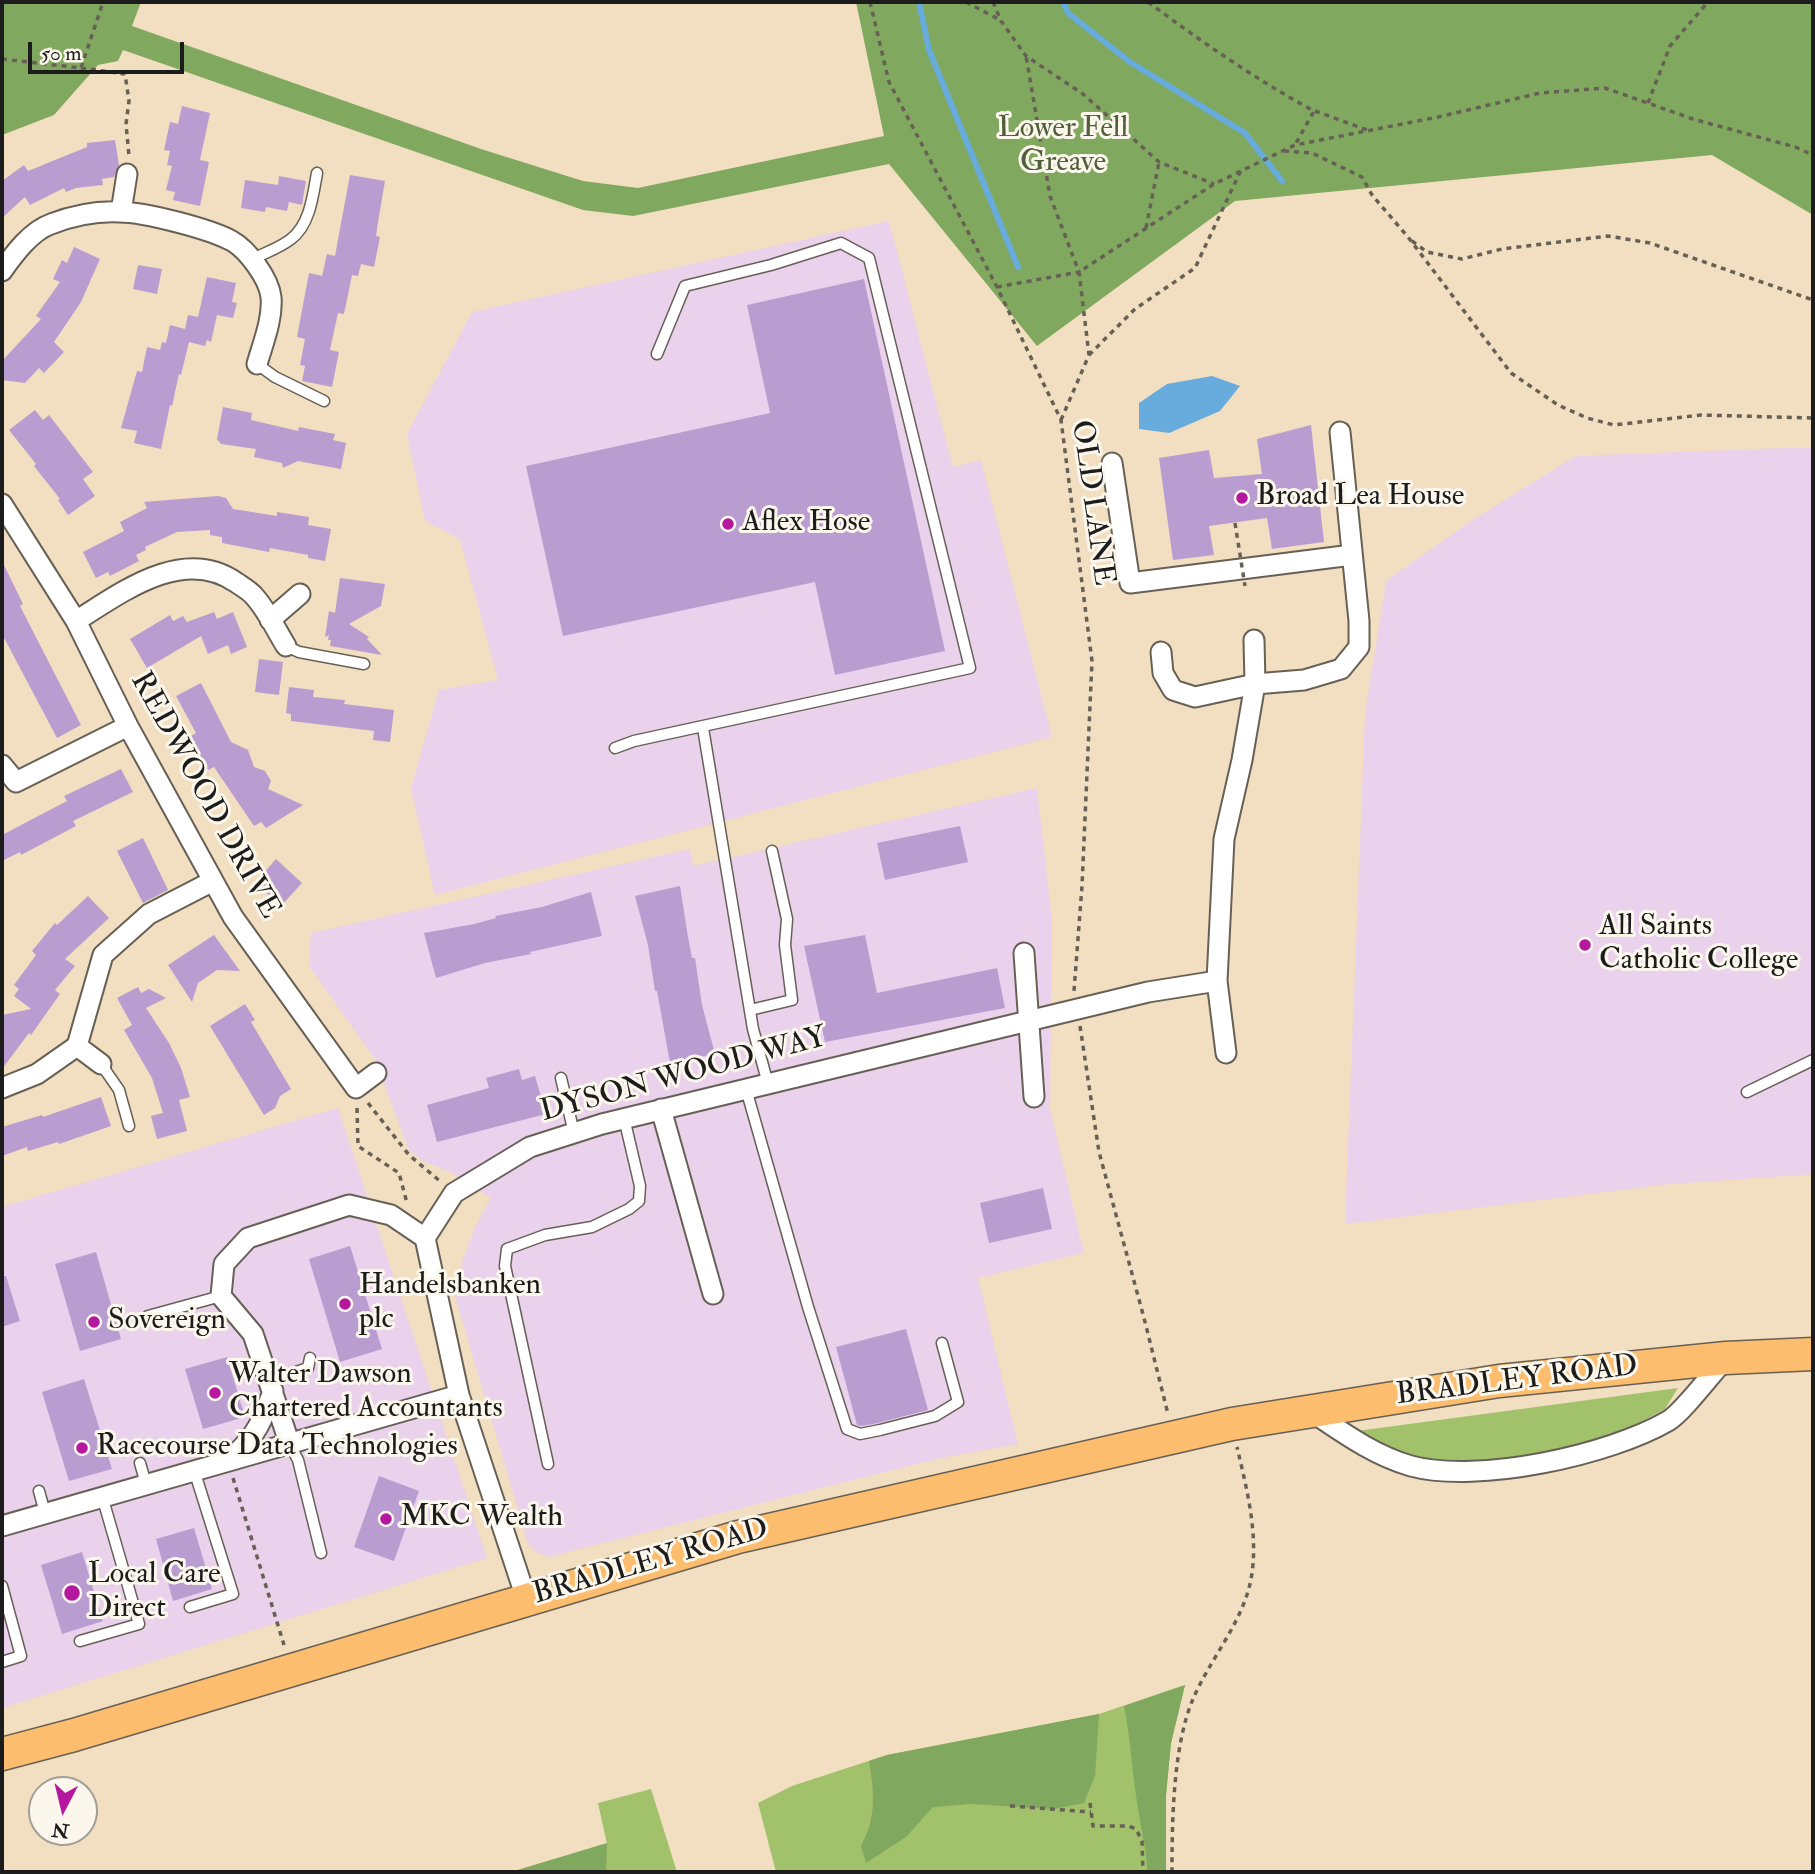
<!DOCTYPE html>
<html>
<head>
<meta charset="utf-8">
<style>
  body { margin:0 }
  #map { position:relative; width:1815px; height:1874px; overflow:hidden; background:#f2dec0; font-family:"IM FELL Double Pica",serif }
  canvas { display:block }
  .frame { position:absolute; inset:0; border:4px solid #1c1c1c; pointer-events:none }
  .north { position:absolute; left:28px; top:1776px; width:70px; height:70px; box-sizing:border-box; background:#fbf7ec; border:2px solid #a29f99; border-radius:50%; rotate:187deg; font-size:19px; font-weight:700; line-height:28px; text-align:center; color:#1c1c1c }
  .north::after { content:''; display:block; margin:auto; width:24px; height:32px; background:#b5179e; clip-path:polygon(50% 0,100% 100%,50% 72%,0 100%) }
  .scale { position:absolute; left:28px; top:42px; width:156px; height:32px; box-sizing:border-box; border:4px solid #1c1c1c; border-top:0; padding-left:9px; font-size:21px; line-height:24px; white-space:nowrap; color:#1c1c1c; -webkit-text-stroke:5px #fbf7ec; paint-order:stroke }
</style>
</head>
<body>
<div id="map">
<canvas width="1815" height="1874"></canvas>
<div class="frame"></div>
<div class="north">N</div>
<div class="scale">50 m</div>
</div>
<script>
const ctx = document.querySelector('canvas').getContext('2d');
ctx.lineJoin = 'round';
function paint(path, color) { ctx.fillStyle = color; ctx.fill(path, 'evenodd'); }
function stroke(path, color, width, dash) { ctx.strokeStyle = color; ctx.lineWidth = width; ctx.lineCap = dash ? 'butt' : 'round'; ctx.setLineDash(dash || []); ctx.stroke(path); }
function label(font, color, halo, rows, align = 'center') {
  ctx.font = font + ' "IM FELL Double Pica",serif'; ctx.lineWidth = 6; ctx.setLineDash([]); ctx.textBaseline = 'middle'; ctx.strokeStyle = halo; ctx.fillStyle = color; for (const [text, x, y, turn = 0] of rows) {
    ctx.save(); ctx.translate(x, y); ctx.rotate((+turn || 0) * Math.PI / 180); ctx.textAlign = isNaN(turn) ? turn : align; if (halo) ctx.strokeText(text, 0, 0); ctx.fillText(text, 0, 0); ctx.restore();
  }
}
const built = new Path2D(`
  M889,221L953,467L981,460L1052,737L435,895L411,788L439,690L498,680L460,539L425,521L407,434L472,312Z
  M1784,448H1813V1174L1670,1184L1345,1224L1365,715L1386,581L1471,521L1576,456Z
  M1037,788L1052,921L1050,1109L1084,1253L978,1278L1018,1444L941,1458L548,1557L536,1552L528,1543L455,1296L462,1263L475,1227L491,1198L450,1172L423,1161L409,1150L375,1059L309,966L311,933L690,849L693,866Z
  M338,1108L487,1558L2,1708V1207Z`);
const green = new Path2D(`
  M1678,1388L1665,1409L1639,1423L1606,1437L1564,1450L1527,1457L1453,1462L1426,1461L1382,1447L1357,1431Z
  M1185,1685L1171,1743L1166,1795V1872H776L758,1803L792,1786L887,1755L1099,1714Z
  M651,1789L677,1872H511L607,1844L598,1803Z`);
const forest = new Path2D(`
  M2,2H141L132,26L481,149L583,181L638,188L884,136L856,2H1813V215L1712,155L1235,201L1037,346L889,164L633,216L583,210L123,50L118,61L98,65L54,115L2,135Z
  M1185,1685L1171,1743L1166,1795V1872H1147C1147,1850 1141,1830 1138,1808C1132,1774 1131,1740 1124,1706Z
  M1099,1714L1095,1776L1084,1803L1053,1809L971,1804L933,1807L906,1837L866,1863L861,1846C877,1817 874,1792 869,1761L887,1755Z
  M607,1843L606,1872H511Z`);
const water = new Path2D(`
  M1212,376L1240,386L1220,411L1169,433L1139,429V403L1167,384Z`);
const stream = new Path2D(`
  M919,2L929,50L1018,267
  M1063,2L1068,13L1130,62L1245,133L1282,181`);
const building = new Path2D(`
  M182,106L210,113L200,160L209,162L200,206L173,200L175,192L166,190L172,166L167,165L170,151L164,150L170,122L178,124Z
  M115,140L119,165L114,177L102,179L103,185L76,188L66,192L64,188L30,205L25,197L2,218V181L24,165L28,171L87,147V143Z
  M350,175L385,181L378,222L376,236L380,237L374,267L361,264L358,276L352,275L344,314L338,313L330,350L339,352L332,387L302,381L305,366L300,365L305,339L297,337L309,273L322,276L327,254L335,256Z
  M279,176L306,181L302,205L289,202L287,211L266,207L265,212L241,208L245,180L278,185Z
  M74,247L100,259L81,302L54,342L64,352L44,373L39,368L25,383L2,380V361L41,319L36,316L60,282L53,279L62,260L67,263Z
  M138,265L162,269L157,294L133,289Z
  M207,277L236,283L232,302L237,303L233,318L217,315L211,342L207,340L205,346L189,342L181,375L179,374L172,406L170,405L161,449L134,443L137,431L121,428L137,371L142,372L147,347L160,350L162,342L166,343L170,325L185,329L188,315L198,317Z
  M864,279L945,651L835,675L815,582L563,636L526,466L770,413L747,305Z
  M223,407L252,413L251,420L298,431L299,427L335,434L333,440L346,443L341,469L298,461L283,468L282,463L254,457L256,449L221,444L217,439Z
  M35,410L43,420L49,415L93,472L83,479L95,496L68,515L58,500L60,499L34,466L36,464L9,430Z
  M1311,425L1324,542L1272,549L1267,518L1209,526L1214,555L1173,560L1159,458L1209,450L1214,478L1262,474L1257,439Z
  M218,496L226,498L233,509L277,516V512L309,517L308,525L331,529L325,561L308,558V555L270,548L269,552L222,543V537L210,535V530L177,532L145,547L146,550L136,555L139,561L110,576L108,572L96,578L83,552L124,531L120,522L147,508L144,502Z
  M2,561L23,604L20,606L81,725L57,738L2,634Z
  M340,578L385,584L381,606L349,624L369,637L367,639L382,655L330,646L331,640H328L329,635L325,637L329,611L335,613Z
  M214,612L217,619L233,612L247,647L231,654L228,645L208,654L201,636L147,668L130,639L170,615L173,621L183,616L187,622Z
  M259,659L283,662L279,695L255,692Z
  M201,683L231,742L248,750L254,767L265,771L271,781L268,789L303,805L266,828L261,822L254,826L214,767L208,770L189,737L196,733L176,696Z
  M289,687L314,690L313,697L345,700L344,704L394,710L390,742L373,740L374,731L291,721V714L286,713Z
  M121,769L133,792L73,821L76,826L21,855L20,852L2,861V835L67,801L64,796Z
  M960,826L968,862L885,880L877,843Z
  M143,838L168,890L143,903L117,851Z
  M276,859L302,883L281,906L255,883Z
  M680,886L688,937L692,958H695L702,1005L715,1054L670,1063L657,991H655L648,945L635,896Z
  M591,892L602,936L530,952L531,954L485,963L436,978L424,933L474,924L496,918L495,916L542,907Z
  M88,896L109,918L65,959L75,966L55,990L60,994L31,1035L29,1033L2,1069V1015L31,1009L14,996L19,989L14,985L36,955L32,951L55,923L57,925Z
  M214,935L240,971L217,970L198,983L192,1002L168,965Z
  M865,935L877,993L997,968L1005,1008L825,1042L804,946Z
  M138,987L141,993L149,989L166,998L146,1008L169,1043L181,1068L190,1097L179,1100L187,1131L157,1139L151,1116L163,1113L152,1078L124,1030L132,1025L117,998Z
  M245,1004L255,1020L251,1022L291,1089L280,1096L275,1108L264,1115L210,1026Z
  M519,1069L522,1080L535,1076L546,1114L437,1142L427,1105L489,1088L486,1078Z
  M101,1097L111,1126L59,1144L58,1142L28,1151L27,1147L2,1156V1127L42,1115L43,1117Z
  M1043,1188L1052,1229L989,1243L980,1203Z
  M350,1246L382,1349L340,1362L309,1259Z
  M96,1252L121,1339L80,1351L55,1264Z
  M2,1276H6L20,1321L2,1327Z
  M906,1329L928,1410L878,1423L861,1426L857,1425L836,1347Z
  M227,1357L245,1417L203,1429L185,1369Z
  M84,1379L112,1469L69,1481L42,1392Z
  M379,1476L419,1491L394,1561L354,1547Z
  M194,1528L212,1589L173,1601L156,1539Z
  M82,1552L103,1621L62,1634L41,1565Z`);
const path = new Path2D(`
  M870,2L889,82L997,287L1061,420L1092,661L1082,886L1074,991
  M966,2L1000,20
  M993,2L1001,21L1026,56L1083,94L1159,162L1214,184
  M1148,2C1202,42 1255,79 1314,111L1295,145
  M2,59L81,68L103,2
  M81,68L125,74L129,101L126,124L129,156
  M1648,103L1670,46L1708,2
  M1315,111L1367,130
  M1284,151L1312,153L1362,177L1372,195L1408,237L1511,373L1558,405L1587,418L1614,425L1701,415L1813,418
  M1146,228L1159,162
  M1412,241L1427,252L1462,259L1502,249L1608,236L1650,243L1813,300
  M997,287L1079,272L1050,196L1026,56
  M1089,355L1135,309L1195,268L1241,170
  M1061,420L1089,355L1079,272L1214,184L1295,145L1438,117L1540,93L1605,88L1693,119L1795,147L1813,155
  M1080,1026L1099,1152L1144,1318L1168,1414
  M368,1103L409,1155L441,1182
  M357,1108L358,1146L399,1173L407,1203
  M233,1478L284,1645
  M1090,1803L1093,1826H1129L1136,1829L1142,1841L1143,1872
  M1010,1806L1091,1812
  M1172,1872C1172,1821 1173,1746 1193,1699C1210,1659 1243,1622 1251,1579C1259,1536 1247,1490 1237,1447`);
const service = new Path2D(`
  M251,260C264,253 280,248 291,239C310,225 313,195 317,173
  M257,364L275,377L324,401
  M286,646L299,652L364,664
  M703,728L753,1029L768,1084
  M615,748L634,741L970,668L869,258L841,243L771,265L685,286L657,354
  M750,1010L792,1000L785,945L787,919L772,851
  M101,1064L119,1090L129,1126
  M561,1078L574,1133
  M746,1089L808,1307L847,1429L860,1434L880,1430L935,1416L958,1402L942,1343
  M1747,1092L1813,1060
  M148,1316L221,1296
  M270,1381L308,1368L310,1358
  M289,1443L298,1460L321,1553
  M140,1463L146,1484
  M548,1464L505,1266L507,1249L545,1235L592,1227L629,1209L639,1201L640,1186L624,1118
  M39,1491L45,1513
  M2,1586L21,1656L2,1662
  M190,1607L233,1594L194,1470
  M80,1641L139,1624L102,1496`);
const minor = new Path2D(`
  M121,212L127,174
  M2,271C14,254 31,231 51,224C72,216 97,211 119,212C145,212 210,229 232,241C248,250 269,279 271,297C273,319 263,343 257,364
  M1112,463L1130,583L1352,555
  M2,504L76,621L128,726L233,917L356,1088L376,1073
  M270,620L300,594
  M76,621C122,592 184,545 237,583C243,587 250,591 254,596C267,610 276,630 286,646
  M1161,652L1163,673L1173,690L1195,697L1255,684L1254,640
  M2,765L16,782L128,726
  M1024,953L1034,1097
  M1217,981L1226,1053
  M77,1046L101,1064
  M2,1088L37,1074L77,1046L103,955L149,914L213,881
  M661,1109L713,1294
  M1309,1410C1342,1432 1373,1455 1411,1466C1478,1484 1609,1455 1668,1421C1682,1413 1713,1372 1726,1358
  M289,1442L253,1334L221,1296L224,1264L248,1238L349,1205L391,1215L425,1238
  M234,1455C256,1437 264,1417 273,1391
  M2,1526L459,1395
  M526,1598L459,1395L425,1238L454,1193L530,1147L602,1124L1148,992L1217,981L1224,839L1242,760L1255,684L1304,680L1341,669L1359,647V621L1340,432`);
const primary = new Path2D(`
  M2,1754L74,1735L738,1537L1232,1424L1499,1381L1726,1358L1813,1354`);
const pathBridge = new Path2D(`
  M1235,523L1245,586`);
const markers = [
  [1242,498,7,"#b5179e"],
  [728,524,7,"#b5179e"],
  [1585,945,7,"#b5179e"],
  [345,1304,7,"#b5179e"],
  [94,1322,7,"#b5179e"],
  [215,1393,7,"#b5179e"],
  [82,1448,7,"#b5179e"],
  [386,1519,7,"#b5179e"],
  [72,1593,9,"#b5179e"]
];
const parkNames = [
  ["Lower Fell",1063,130],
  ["Greave",1063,164]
];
const poiNames = [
  ["Broad Lea House",1256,498],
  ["Aflex Hose",742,524],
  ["All Saints",1599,928],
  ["Catholic College",1599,962],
  ["Handelsbanken",359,1287],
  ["plc",359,1321],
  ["Sovereign",108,1322],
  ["Walter Dawson",229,1376],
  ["Chartered Accountants",229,1410],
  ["Racecourse Data Technologies",96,1448],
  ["MKC Wealth",400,1519],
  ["Local Care",88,1576],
  ["Direct",88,1610]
];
const streetNames = [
  ["OLD LANE",1091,503,82],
  ["REDWOOD DRIVE",204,796,61],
  ["DYSON WOOD WAY",684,1076,-15],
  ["BRADLEY ROAD",1517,1382,-7],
  ["BRADLEY ROAD",651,1563,-16]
];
paint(built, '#ead1ec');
paint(green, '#a1c26b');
paint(forest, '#80a85f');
paint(water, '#67acdd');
stroke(stream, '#67acdd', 6);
paint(building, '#ba9dd0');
stroke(service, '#676055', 13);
stroke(minor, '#676055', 23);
stroke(primary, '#676055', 35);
stroke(path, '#676055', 3.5, [5, 5]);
stroke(service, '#fff', 10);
stroke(minor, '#fff', 19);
stroke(primary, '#fcbd6f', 32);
stroke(pathBridge, '#676055', 3.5, [5, 5]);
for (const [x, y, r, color] of markers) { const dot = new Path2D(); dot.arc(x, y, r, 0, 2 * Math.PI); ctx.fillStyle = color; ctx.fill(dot); stroke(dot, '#fbf7ec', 2.5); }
label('30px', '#515e3c', '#fbf7ec', parkNames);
label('30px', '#1c1c1c', '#fbf7ec', poiNames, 'left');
label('30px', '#1c1c1c', '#fbf7ec', streetNames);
</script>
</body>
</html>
